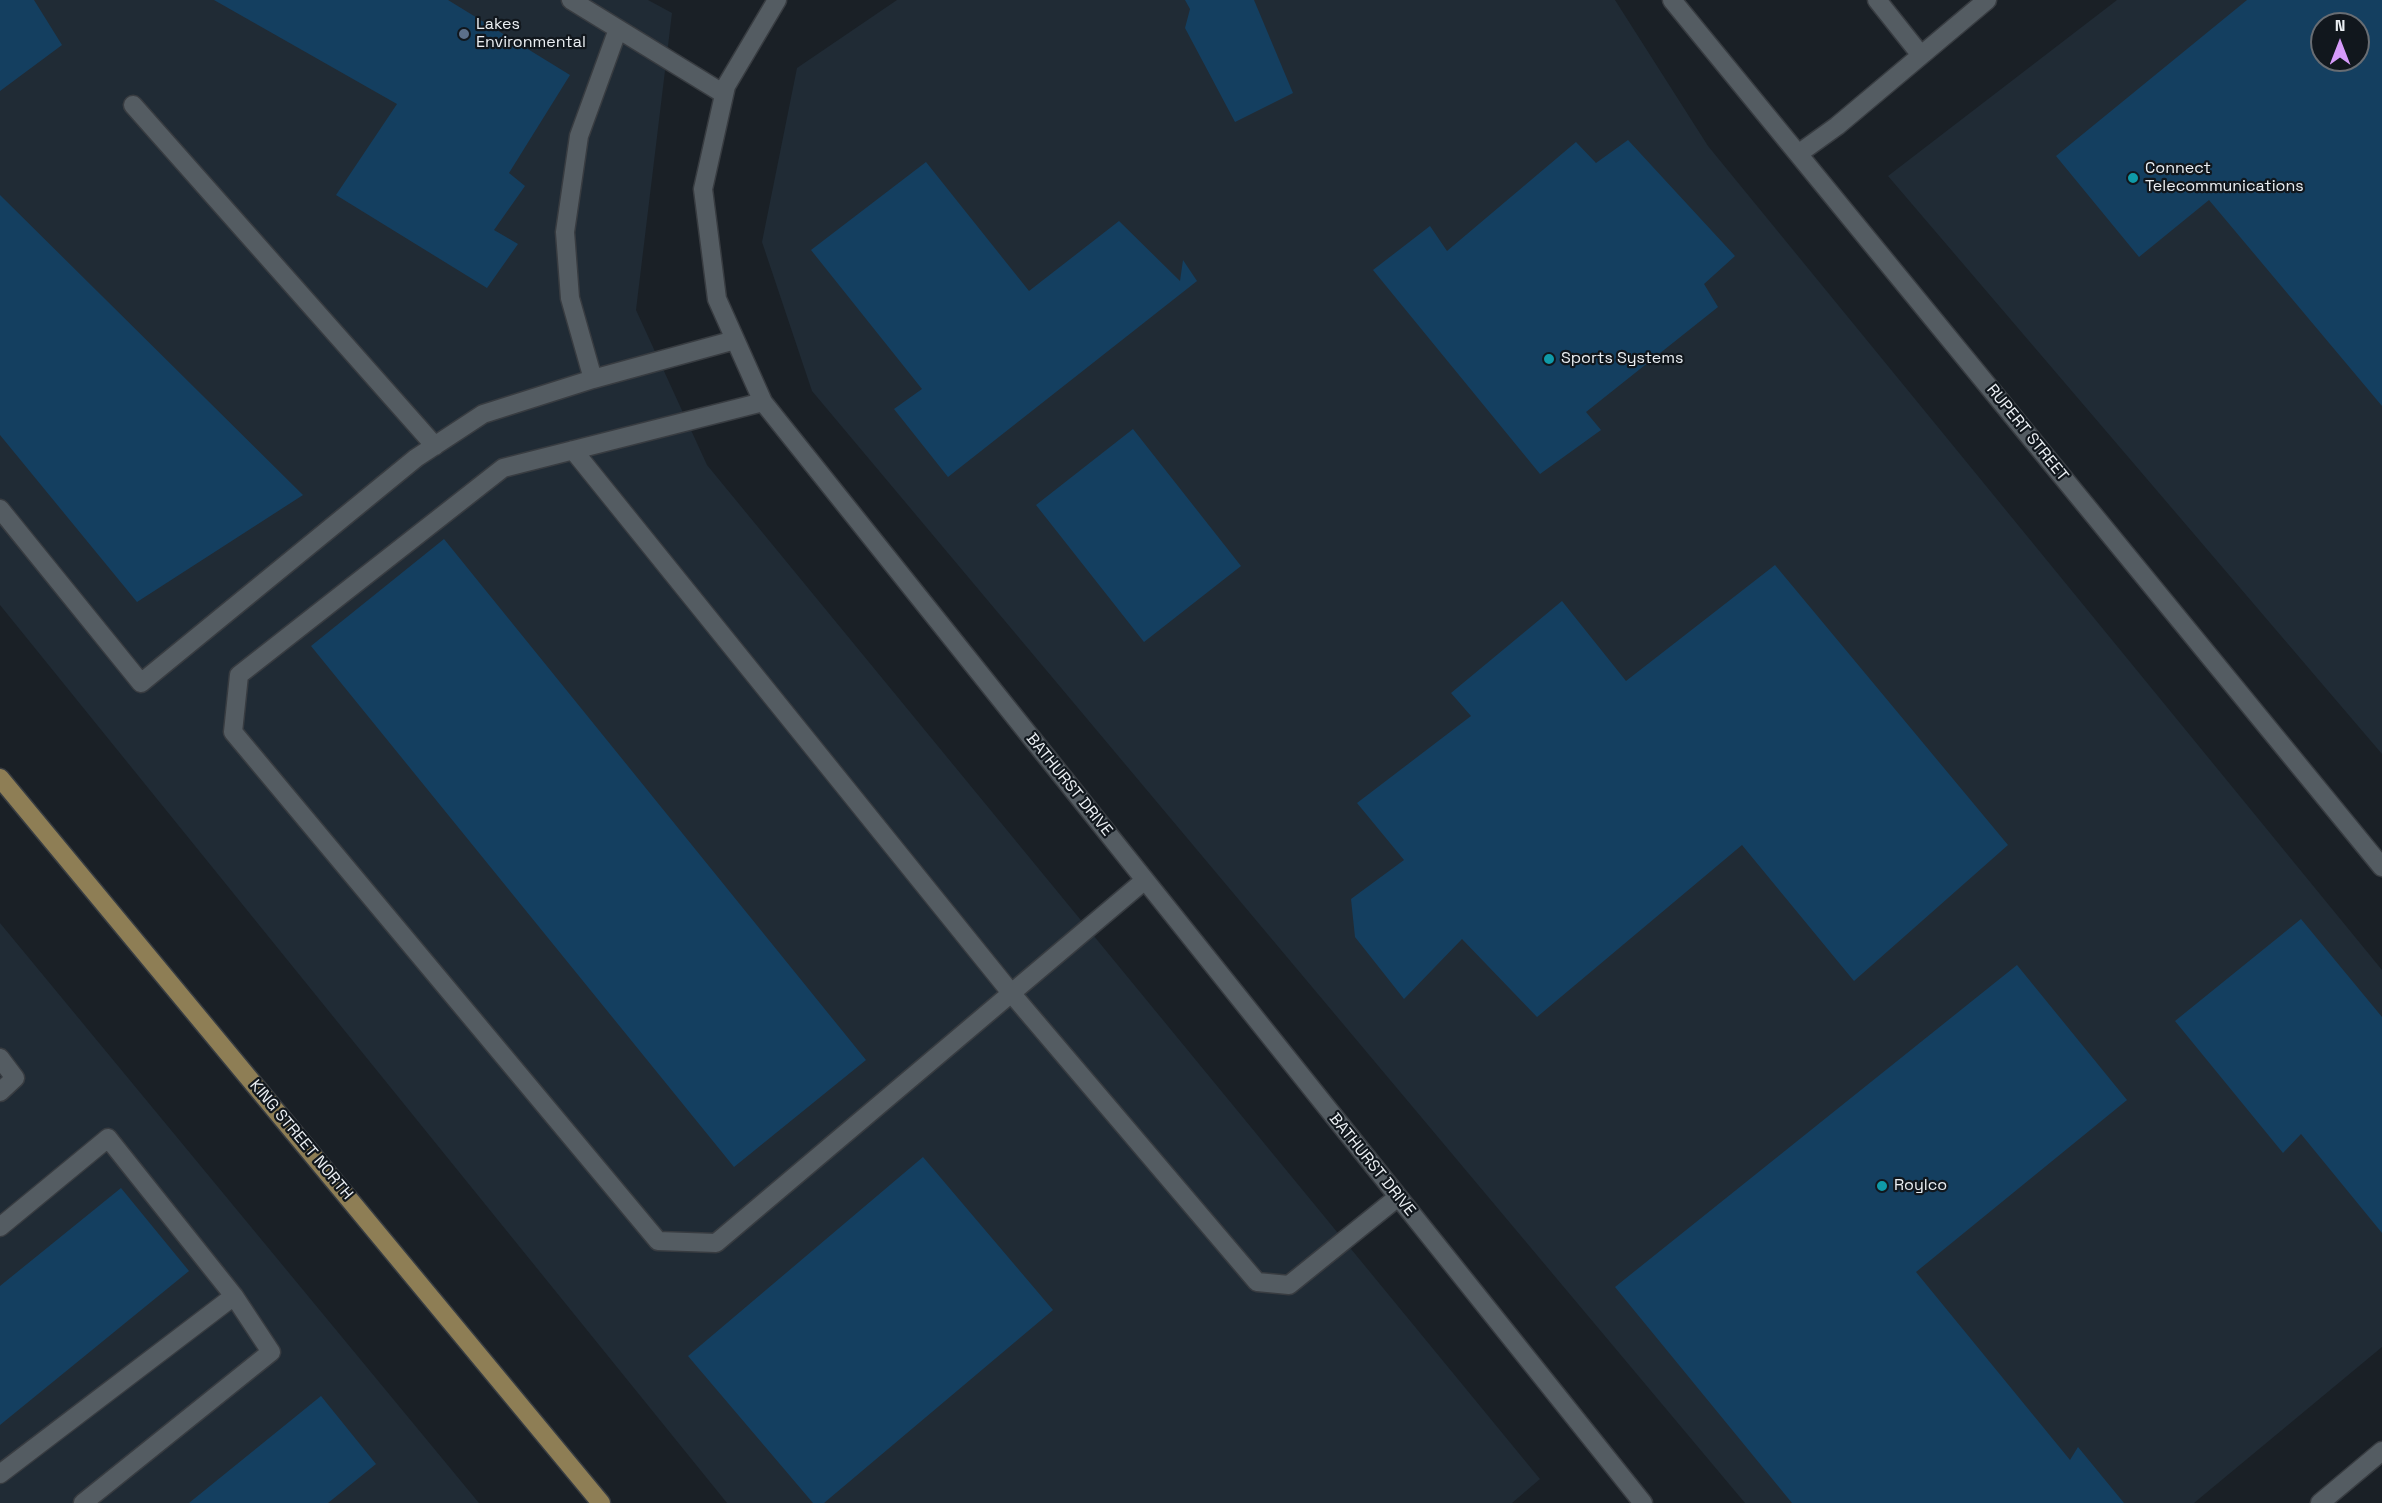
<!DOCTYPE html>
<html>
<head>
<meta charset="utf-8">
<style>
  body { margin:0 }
  #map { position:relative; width:2382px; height:1503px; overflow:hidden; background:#1a2026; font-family:"Space Grotesk",sans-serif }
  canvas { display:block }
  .north { position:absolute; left:2310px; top:12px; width:60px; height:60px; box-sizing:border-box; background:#11171d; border:2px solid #686d73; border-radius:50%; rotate:0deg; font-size:16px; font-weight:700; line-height:24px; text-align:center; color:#ebeff3 }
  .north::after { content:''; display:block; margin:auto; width:21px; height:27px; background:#d69bfa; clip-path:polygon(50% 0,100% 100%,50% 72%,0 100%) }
</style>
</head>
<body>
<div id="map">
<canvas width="2382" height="1503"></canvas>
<div class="north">N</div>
</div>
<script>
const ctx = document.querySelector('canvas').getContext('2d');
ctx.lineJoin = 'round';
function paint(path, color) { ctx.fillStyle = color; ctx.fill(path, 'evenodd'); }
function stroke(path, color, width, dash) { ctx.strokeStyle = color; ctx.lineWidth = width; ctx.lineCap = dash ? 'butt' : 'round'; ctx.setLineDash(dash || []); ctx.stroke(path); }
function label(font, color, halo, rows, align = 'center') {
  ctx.font = font + ' "Space Grotesk",sans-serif'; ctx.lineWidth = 4.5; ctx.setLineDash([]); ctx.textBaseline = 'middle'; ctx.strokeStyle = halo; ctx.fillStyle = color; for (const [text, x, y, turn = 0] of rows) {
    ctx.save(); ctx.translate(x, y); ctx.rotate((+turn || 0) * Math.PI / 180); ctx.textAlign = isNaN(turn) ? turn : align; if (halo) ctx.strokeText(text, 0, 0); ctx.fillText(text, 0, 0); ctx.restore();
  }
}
const built = new Path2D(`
  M0,0H648L672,13L636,310L707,465L1540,1479L1512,1503H727L0,605Z
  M897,0H1615L1708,146L2382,970V1347L2194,1503H1745L812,391L762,242L797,68Z
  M2117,0H2382V754L1888,176ZM2322,24H2358V60H2322Z
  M0,923L479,1503H0Z`);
const building = new Path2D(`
  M0,0H34L62,45L0,91Z
  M214,0H448L570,75L509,173L525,186L494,230L518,244L487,288L336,195L397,104Z
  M1185,0H1254L1293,93L1235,122L1185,28L1190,9Z
  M2247,0H2382V406L2209,200L2139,257L2056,156ZM2322,24H2358V60H2322Z
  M1628,140L1735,256L1704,284L1718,307L1586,412L1601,430L1540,474L1373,270L1430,226L1447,251L1576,142L1596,163Z
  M926,162L1029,291L1119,221L1180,281L1183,260L1197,281L948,477L894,409L922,389L811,250Z
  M0,195L303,495L137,602L0,435Z
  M1133,429L1241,566L1144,642L1036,505Z
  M444,539L866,1060L734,1167L311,646Z
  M1775,565L2008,845L1854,981L1742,845L1537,1017L1462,939L1404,999L1355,937L1351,899L1404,860L1357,803L1471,716L1451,693L1562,601L1626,681Z
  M2301,919L2382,1017V1233L2301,1134L2283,1153L2175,1021Z
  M2017,965L2127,1100L1916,1272L2070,1460L2078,1447L2124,1503H1792L1615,1287Z
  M923,1157L1053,1310L824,1503H813L688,1356Z
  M121,1188L189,1271L0,1425V1286Z
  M321,1396L376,1464L328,1503H189Z`);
const minor = new Path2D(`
  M571,0L724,94
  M777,0L726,86L703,189L717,299L763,402L1643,1503
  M1672,0L2382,867
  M1877,0L1920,54
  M133,105L435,446
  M1798,154L1837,126L1987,0
  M593,379L570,298L565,232L579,136L618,29
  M763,402L503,468L239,675L233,732L658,1241L716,1243L1145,880
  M573,450L1012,994L1257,1282L1289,1285L1398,1197
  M0,509L141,683L416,458L483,414L593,379L735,340
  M0,1058L15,1078L0,1092
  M0,1227L108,1138L234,1296L271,1352L83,1503
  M0,1474L234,1296
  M2320,1503L2382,1451`);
const major = new Path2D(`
  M0,778L601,1503`);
const markers = [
  [464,34,6,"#5c6f8a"],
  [2133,178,6,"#0f9aa8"],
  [1549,359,6,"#0f9aa8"],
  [1882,1186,6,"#0f9aa8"]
];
const poiNames = [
  ["Lakes",476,25],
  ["Environmental",476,43],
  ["Connect",2145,169],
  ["Telecommunications",2145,187],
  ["Sports Systems",1561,359],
  ["Roylco",1894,1186]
];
const streetNames = [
  ["RUPERT STREET",2027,433,51],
  ["BATHURST DRIVE",1069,785,51],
  ["KING STREET NORTH",301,1140,50],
  ["BATHURST DRIVE",1372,1165,51]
];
paint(built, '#202b35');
paint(building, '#143f60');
stroke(minor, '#383c41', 21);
stroke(major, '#383c41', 21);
stroke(minor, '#545c62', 18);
stroke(major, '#8e7e55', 18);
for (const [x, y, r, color] of markers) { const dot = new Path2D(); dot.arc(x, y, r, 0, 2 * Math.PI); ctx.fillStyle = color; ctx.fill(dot); stroke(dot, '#11171d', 2); }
label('16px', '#ebeff3', '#11171d', poiNames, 'left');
label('16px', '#ebeff3', '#11171d', streetNames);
</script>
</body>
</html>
